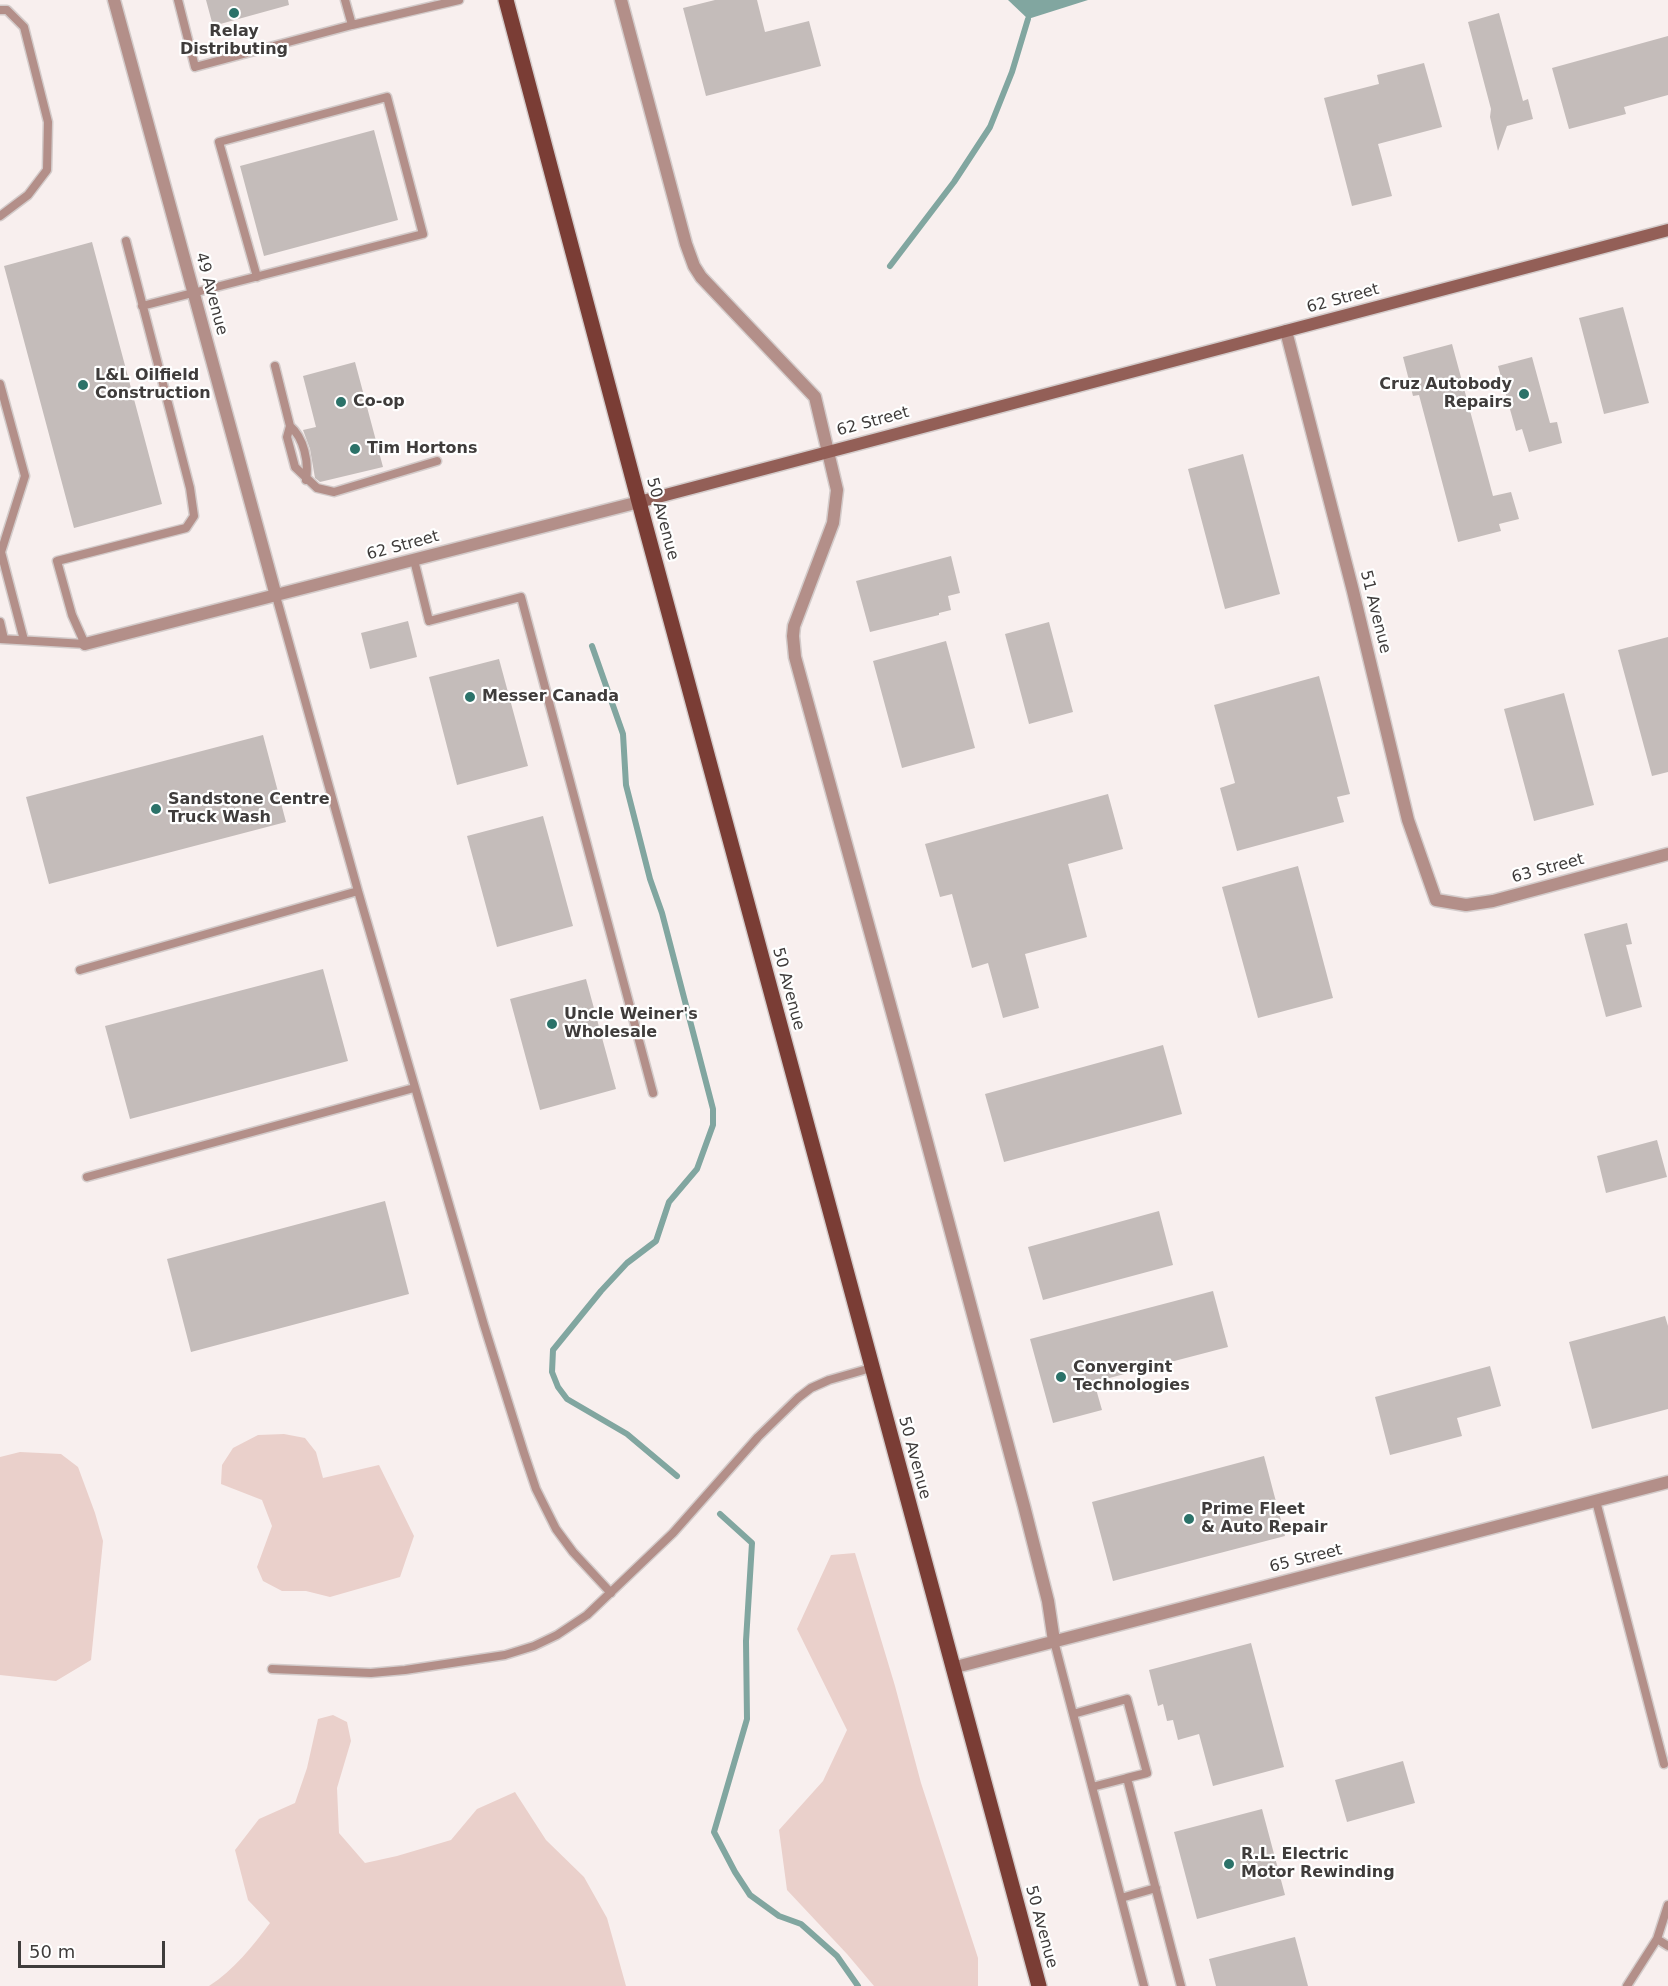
<!DOCTYPE html>
<html>
<head>
<meta charset="utf-8">
<style>
  body { margin:0 }
  #map { position:relative; width:1668px; height:1986px; overflow:hidden; background:#f8efee; font-family:"DejaVu Sans",sans-serif }
  canvas { display:block }
  .scale { position:absolute; left:18px; top:1941px; width:147px; height:27px; box-sizing:border-box; border:3px solid #3f3c3b; border-top:0; padding-left:8px; font-size:18px; line-height:21px; white-space:nowrap; color:#3f3c3b; -webkit-text-stroke:4px #fff; paint-order:stroke }
</style>
</head>
<body>
<div id="map">
<canvas width="1668" height="1986"></canvas>
<div class="scale">50 m</div>
</div>
<script>
const ctx = document.querySelector('canvas').getContext('2d');
ctx.lineJoin = 'round';
function paint(path, color) { ctx.fillStyle = color; ctx.fill(path, 'evenodd'); }
function stroke(path, color, width, dash) { ctx.strokeStyle = color; ctx.lineWidth = width; ctx.lineCap = dash ? 'butt' : 'round'; ctx.setLineDash(dash || []); ctx.stroke(path); }
function label(font, color, halo, rows, align = 'center') {
  ctx.font = font + ' "DejaVu Sans",sans-serif'; ctx.lineWidth = 4.5; ctx.setLineDash([]); ctx.textBaseline = 'middle'; ctx.strokeStyle = halo; ctx.fillStyle = color; for (const [text, x, y, turn = 0] of rows) {
    ctx.save(); ctx.translate(x, y); ctx.rotate((+turn || 0) * Math.PI / 180); ctx.textAlign = isNaN(turn) ? turn : align; if (halo) ctx.strokeText(text, 0, 0); ctx.fillText(text, 0, 0); ctx.restore();
  }
}
const green = new Path2D(`
  M284,1434L305,1438L316,1452L323,1478L379,1465L414,1536L400,1577L330,1597L306,1591H282L263,1581L257,1567L272,1526L262,1500L221,1484L222,1465L233,1448L258,1435Z
  M20,1452L61,1454L78,1467L95,1513L103,1541L91,1660L56,1681L0,1675V1457Z
  M855,1553L895,1686L921,1783L978,1958V1986H874L847,1954L787,1890L779,1830L823,1781L847,1730L797,1629L831,1555Z
  M333,1715L347,1722L351,1741L337,1788L339,1833L365,1863L397,1856L451,1840L477,1809L515,1792L546,1840L584,1877L607,1918L626,1986H209C234,1970 252,1947 270,1923L248,1900L235,1850L259,1819L295,1803L307,1768L318,1719Z`);
const water = new Path2D(`
  M1008,0H1088L1028,19Z`);
const stream = new Path2D(`
  M890,266L954,182L990,127L1012,72L1028,19
  M592,646L623,734L626,785L650,879L662,913L713,1109V1125L697,1169L669,1202L656,1241L627,1263L601,1291L553,1350L552,1372L558,1387L567,1399L627,1434L677,1476
  M720,1514L752,1543L746,1641L747,1719L714,1832L735,1872L750,1895L779,1916L801,1924L837,1956L858,1986`);
const building = new Path2D(`
  M206,0H288L289,5L213,26Z
  M715,0H757L765,32L809,21L821,66L706,96L683,8Z
  M1499,13L1523,101L1528,99L1533,119L1507,126L1498,151L1490,117L1491,109L1468,22Z
  M1668,36V95L1624,107L1626,114L1569,129L1552,68Z
  M1424,63L1442,127L1378,144L1392,196L1352,206L1324,98L1379,84L1377,75Z
  M374,130L398,220L264,256L240,166Z
  M92,242L162,504L74,528L4,266Z
  M1623,307L1649,403L1604,414L1579,318Z
  M1452,344L1493,496L1511,492L1519,519L1499,524L1501,531L1458,542L1419,395L1413,396L1403,357Z
  M1532,357L1550,423L1557,422L1562,443L1529,452L1522,429L1516,431L1498,366Z
  M355,362L383,467L320,482L315,478L310,449L303,430L316,427L303,376Z
  M1243,454L1280,594L1225,609L1188,469Z
  M951,556L960,593L948,596L951,610L939,613V615L870,632L856,581Z
  M408,621L417,657L370,669L361,633Z
  M1049,622L1073,712L1029,724L1005,634Z
  M1668,637V772L1652,776L1618,650Z
  M946,641L975,748L902,768L873,661Z
  M499,659L528,766L457,785L429,677Z
  M1319,676L1350,794L1337,797L1344,822L1237,851L1220,788L1235,783L1214,705Z
  M1564,693L1594,805L1534,821L1504,709Z
  M263,735L286,822L49,884L26,797Z
  M1108,794L1123,849L1068,864L1087,937L1025,954L1039,1008L1003,1018L988,963L972,968L952,894L940,897L925,844Z
  M543,816L573,926L497,947L467,836Z
  M1298,866L1333,998L1258,1018L1222,887Z
  M1627,923L1632,944L1626,945L1642,1007L1606,1017L1584,934Z
  M323,969L348,1061L130,1119L105,1026Z
  M586,979L616,1089L540,1110L510,999Z
  M1163,1045L1182,1114L1004,1162L985,1094Z
  M1657,1140L1667,1177L1606,1193L1597,1156Z
  M385,1201L409,1294L191,1352L167,1259Z
  M1159,1211L1173,1265L1043,1300L1028,1247Z
  M1213,1291L1228,1347L1094,1382L1102,1410L1053,1423L1030,1339Z
  M1665,1316L1668,1326V1409L1592,1429L1569,1342Z
  M1490,1366L1501,1406L1457,1418L1462,1436L1390,1455L1375,1397Z
  M1264,1456L1285,1536L1113,1581L1092,1502Z
  M1251,1643L1284,1767L1213,1786L1199,1734L1178,1740L1173,1720L1167,1721L1163,1704L1158,1706L1149,1670Z
  M1403,1761L1415,1803L1347,1822L1335,1780Z
  M1262,1809L1285,1895L1197,1919L1174,1832Z
  M1295,1937L1308,1986H1216L1209,1959Z`);
const service = new Path2D(`
  M178,0L195,67L352,25L459,0
  M345,0L352,25
  M0,10H7L24,27L48,122L47,170L28,195L0,216
  M142,306L423,234L387,97L219,142L257,277
  M275,366L290,426L287,437L295,467L317,488L334,492L437,461
  M0,384L25,476L1,552L24,640
  M290,426C304,438 309,462 306,480
  M414,560L429,621L521,597L653,1093
  M276,596L358,891L484,1325L524,1453L536,1489L556,1529L573,1552L611,1593
  M0,622L4,639
  M0,639L85,644L72,615L57,561L186,528L194,516L190,488L126,241
  M80,970L358,891
  M87,1177L414,1088
  M1596,1501L1664,1764
  M1054,1641L1144,1986
  M272,1669L371,1673L405,1670L505,1655L534,1646L557,1635L587,1615L673,1533L758,1437L798,1398L811,1388L829,1380L871,1368
  M1073,1714L1127,1699L1147,1773L1127,1778
  M1092,1787L1127,1778L1181,1986
  M1121,1898L1156,1888
  M1668,1905L1657,1939L1668,1946
  M1627,1986L1657,1939`);
const minor = new Path2D(`
  M114,0L276,596
  M621,0L686,244L694,266L701,277L815,397L837,490L833,523L794,626L793,636L795,657L904,1056L1024,1506L1048,1601L1054,1641
  M1286,331L1353,591L1408,820L1436,900L1466,905L1493,901L1668,854
  M85,644L639,502
  M952,1668L1668,1482`);
const secondary = new Path2D(`
  M639,502L1668,230`);
const primary = new Path2D(`
  M506,0L639,502L1039,1986`);
const markers = [
  [234,13,6,"#2b7269"],
  [83,385,6,"#2b7269"],
  [1524,394,6,"#2b7269"],
  [341,402,6,"#2b7269"],
  [355,449,6,"#2b7269"],
  [470,697,6,"#2b7269"],
  [156,809,6,"#2b7269"],
  [552,1024,6,"#2b7269"],
  [1061,1377,6,"#2b7269"],
  [1189,1519,6,"#2b7269"],
  [1229,1864,6,"#2b7269"]
];
const poiNames = [
  ["Relay",234,32,"center"],
  ["Distributing",234,50,"center"],
  ["L&L Oilfield",95,376],
  ["Construction",95,394],
  ["Cruz Autobody",1512,385,"right"],
  ["Repairs",1512,403,"right"],
  ["Co-op",353,402],
  ["Tim Hortons",367,449],
  ["Messer Canada",482,697],
  ["Sandstone Centre",168,800],
  ["Truck Wash",168,818],
  ["Uncle Weiner's",564,1015],
  ["Wholesale",564,1033],
  ["Convergint",1073,1368],
  ["Technologies",1073,1386],
  ["Prime Fleet",1201,1510],
  ["& Auto Repair",1201,1528],
  ["R.L. Electric",1241,1855],
  ["Motor Rewinding",1241,1873]
];
const streetNames = [
  ["49 Avenue",211,294,75],
  ["62 Street",1343,299,-15],
  ["62 Street",873,422,-15],
  ["50 Avenue",662,519,75],
  ["62 Street",403,546,-15],
  ["51 Avenue",1375,612,76],
  ["63 Street",1548,869,-15],
  ["50 Avenue",788,989,75],
  ["50 Avenue",914,1458,75],
  ["65 Street",1306,1559,-14],
  ["50 Avenue",1041,1927,75]
];
paint(green, '#ead0cb');
paint(water, '#81a6a0');
stroke(stream, '#81a6a0', 6);
paint(building, '#c4bcba');
stroke(service, '#d3cbca', 11);
stroke(minor, '#d3cbca', 15);
stroke(secondary, '#d3cbca', 15);
stroke(primary, '#d3cbca', 18);
stroke(service, '#b38f89', 8);
stroke(minor, '#b38f89', 12);
stroke(secondary, '#935f57', 12);
stroke(primary, '#7a3d35', 15);
for (const [x, y, r, color] of markers) { const dot = new Path2D(); dot.arc(x, y, r, 0, 2 * Math.PI); ctx.fillStyle = color; ctx.fill(dot); stroke(dot, '#fff', 2); }
label('bold 16px', '#3f3c3b', '#fff', poiNames, 'left');
label('16px', '#3f3c3b', '#fff', streetNames);
</script>
</body>
</html>
